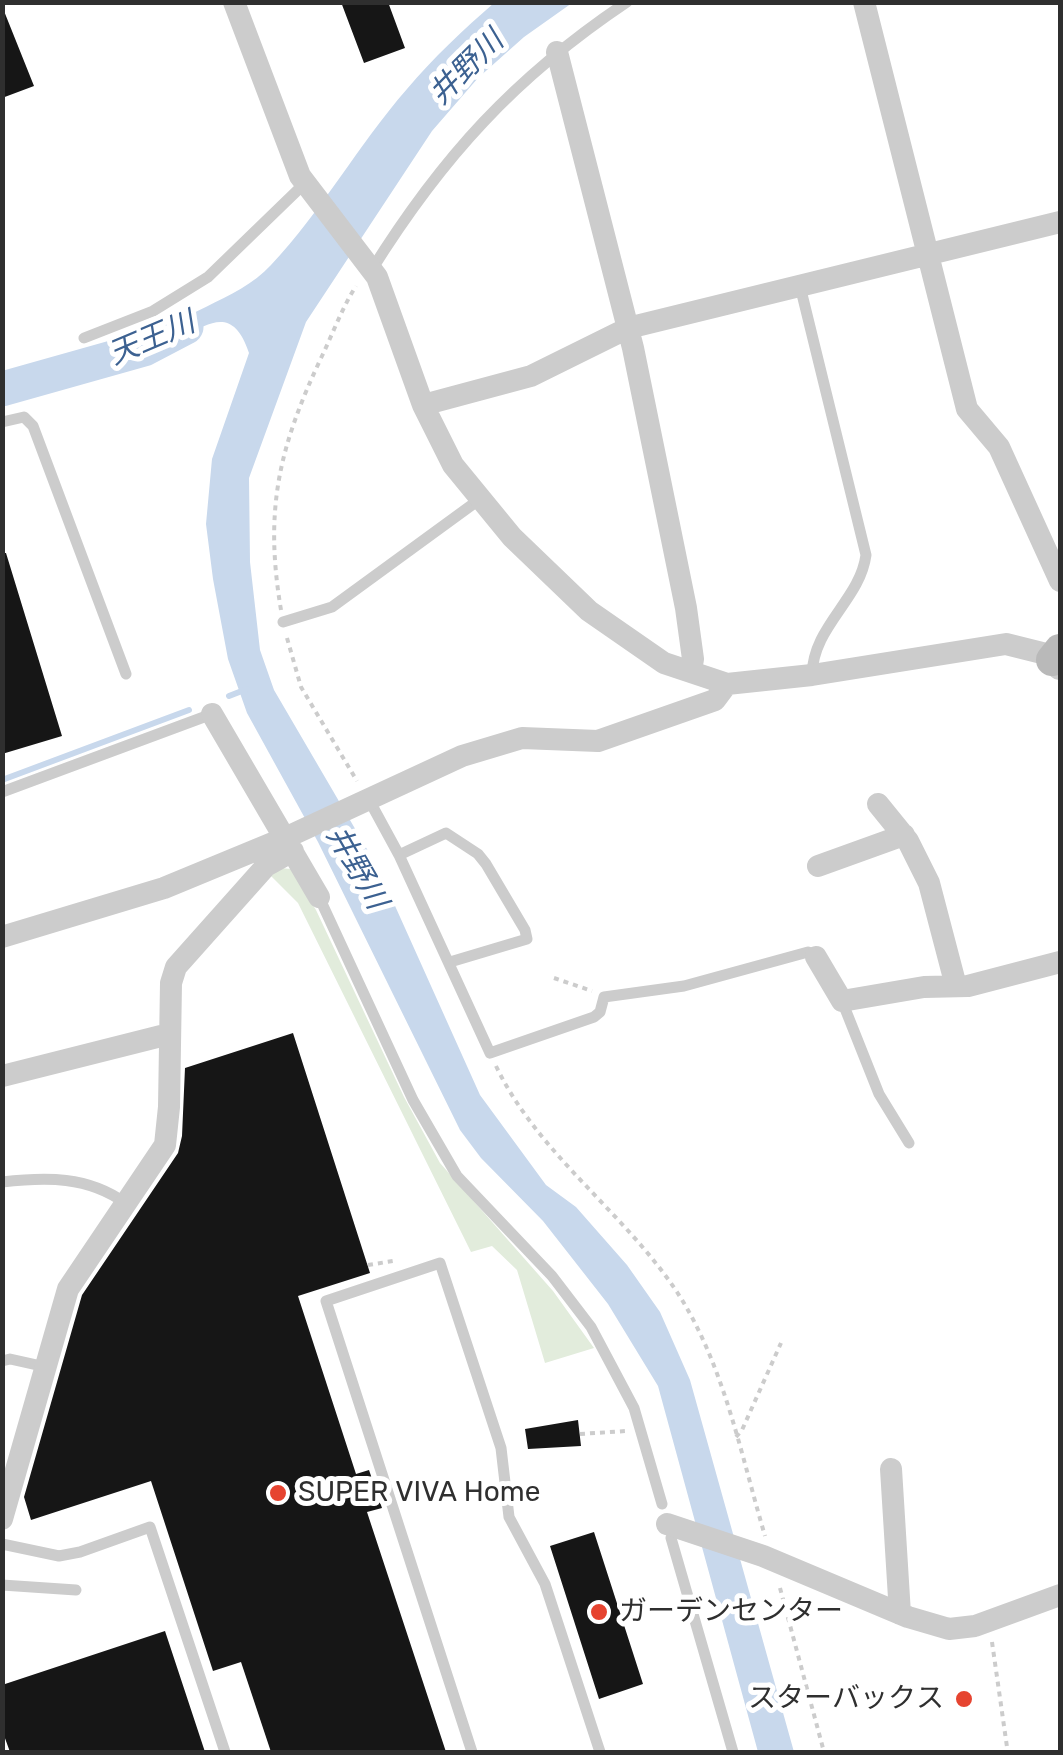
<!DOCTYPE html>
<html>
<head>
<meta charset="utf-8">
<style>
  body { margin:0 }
  #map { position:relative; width:1063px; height:1755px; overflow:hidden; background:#fff; font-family:Rubik,sans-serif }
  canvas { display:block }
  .frame { position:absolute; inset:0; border:5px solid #2f2f2f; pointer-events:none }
</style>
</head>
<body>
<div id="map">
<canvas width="1063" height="1755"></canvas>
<div class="frame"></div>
</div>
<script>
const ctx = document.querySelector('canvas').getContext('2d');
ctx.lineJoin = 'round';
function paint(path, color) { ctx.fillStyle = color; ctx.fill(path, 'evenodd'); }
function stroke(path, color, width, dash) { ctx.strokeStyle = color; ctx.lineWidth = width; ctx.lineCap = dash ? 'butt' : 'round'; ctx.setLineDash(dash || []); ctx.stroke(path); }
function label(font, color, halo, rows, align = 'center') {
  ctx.font = font + ' Rubik,"Noto Sans JP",sans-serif'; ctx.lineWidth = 10; ctx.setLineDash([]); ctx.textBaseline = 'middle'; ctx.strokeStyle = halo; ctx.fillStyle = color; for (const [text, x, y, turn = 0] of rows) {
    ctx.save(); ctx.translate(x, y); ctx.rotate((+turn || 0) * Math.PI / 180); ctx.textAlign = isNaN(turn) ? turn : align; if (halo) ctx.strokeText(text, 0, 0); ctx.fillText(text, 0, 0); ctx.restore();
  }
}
const green = new Path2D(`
  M280,868L291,869L316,910L404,1097L440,1163L553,1291L594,1348L545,1363L517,1270L492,1246L471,1252L298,903L271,876Z`);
const water = new Path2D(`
  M494,3H572L524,37L478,78L432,131L306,322L249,478L250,562L260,650L274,690L378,868L480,1095L546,1185L576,1207L627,1265L660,1312L690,1380L794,1752H758L658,1386L608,1304L543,1221L481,1158L460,1130L318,842L247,713L228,659L213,579L206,524L212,459L249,353C226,283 184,354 144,349C176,310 236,303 271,265C322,211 358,145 407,89C433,58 464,29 494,3Z`);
const stream = new Path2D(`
  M229,696L247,689
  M2,780L189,710`);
const river = new Path2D(`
  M2,389L144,349L186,327`);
const building = new Path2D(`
  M341,2H388L405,48L364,63Z
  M2,6L34,86L2,98Z
  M2,553H6L62,736L2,754Z
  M293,1033L370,1273L298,1296L356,1474L369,1470L382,1508L367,1512L446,1752H271L241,1662L213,1671L151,1481L31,1520L24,1497L82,1295L178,1153L182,1136L185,1068Z
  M578,1420L581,1446L528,1449L525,1429Z
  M594,1532L643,1684L599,1699L550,1546Z
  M165,1631L205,1752H10L2,1730V1685Z`);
const path = new Path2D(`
  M281,610C264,509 279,447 322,356C333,333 342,308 356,286
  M287,638L301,687L357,781
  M554,978L592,991
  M496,1066C538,1154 623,1211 677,1292C724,1364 741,1455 765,1536
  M368,1265L393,1261
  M580,1434L626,1431
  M736,1437L742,1430L781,1343
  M780,1588L824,1752
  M992,1642L1007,1747`);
const lane = new Path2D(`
  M371,271C442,157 515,77 627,2
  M800,286L866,555C860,600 813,626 812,675
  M84,338L153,311L208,277L304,184
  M2,422L24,417L33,426L126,674
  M283,622L332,607L480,499
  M2,792L212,714
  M368,798L399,855L490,1053L594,1017L600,1012L604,997L684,986L808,952L816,957
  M399,855L446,833L478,854L486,864L525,930L527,939L450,962
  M319,897L413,1100L457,1176L552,1276L591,1327L634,1408L662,1504
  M842,1001L879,1094L909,1143
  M2,1182C46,1177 88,1176 125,1203
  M2,1361L10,1359L46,1367
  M671,1538L733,1752
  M2,1544L59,1556L80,1552L150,1527L225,1752
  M2,1585L76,1590
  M472,1752L326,1301L440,1263L501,1448L509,1517L545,1584L600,1752`);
const street = new Path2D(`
  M234,2L300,176L377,277L423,405L453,465L512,537L589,611L664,663L727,684L812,675L1006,644L1042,653L1059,669
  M864,2L967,409L999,447L1060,581
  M557,52L633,348L686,608L693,659L691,671
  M423,405L531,376L628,328L1060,222
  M212,714L319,897
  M878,804L908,841L929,883L956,986
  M818,866L904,835
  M2,937L164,888L285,838L462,756L522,738L598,741L715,700L727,684
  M816,957L842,1001L924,987L968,986L1060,962
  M2,1076L169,1034
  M891,1469L900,1614
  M2,1519L68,1289L165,1145L169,1107L171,983L176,967L266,866L293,851
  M667,1524L763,1556L908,1617L949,1629L975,1626L1060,1595`);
const secondary = new Path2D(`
  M1052,660L1060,650`);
const markers = [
  [278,1493,10,"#e64430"],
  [599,1612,10,"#e64430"],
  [964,1699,10,"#e64430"]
];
const poiNames = [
  ["SUPER VIVA Home",298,1493],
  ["ガーデンセンター",619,1612],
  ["スターバックス",944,1699,"right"]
];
const waterNames = [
  ["井野川",467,68,-45],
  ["天王川",152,339,-23],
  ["井野川",356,868,60]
];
paint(green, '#e2ecdc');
paint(water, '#c8d8ec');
stroke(stream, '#c8d8ec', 6);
stroke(river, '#c8d8ec', 35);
paint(building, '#161616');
stroke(path, '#ccc', 4, [5, 5]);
stroke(lane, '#ccc', 11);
stroke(street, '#ccc', 22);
stroke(secondary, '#b9b9b9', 32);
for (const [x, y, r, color] of markers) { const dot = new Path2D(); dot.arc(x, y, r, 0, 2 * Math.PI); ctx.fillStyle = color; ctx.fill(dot); stroke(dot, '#fff', 4); }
label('28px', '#2f2f2f', '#fff', poiNames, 'left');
label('italic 30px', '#3c6191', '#fff', waterNames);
</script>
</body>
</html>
